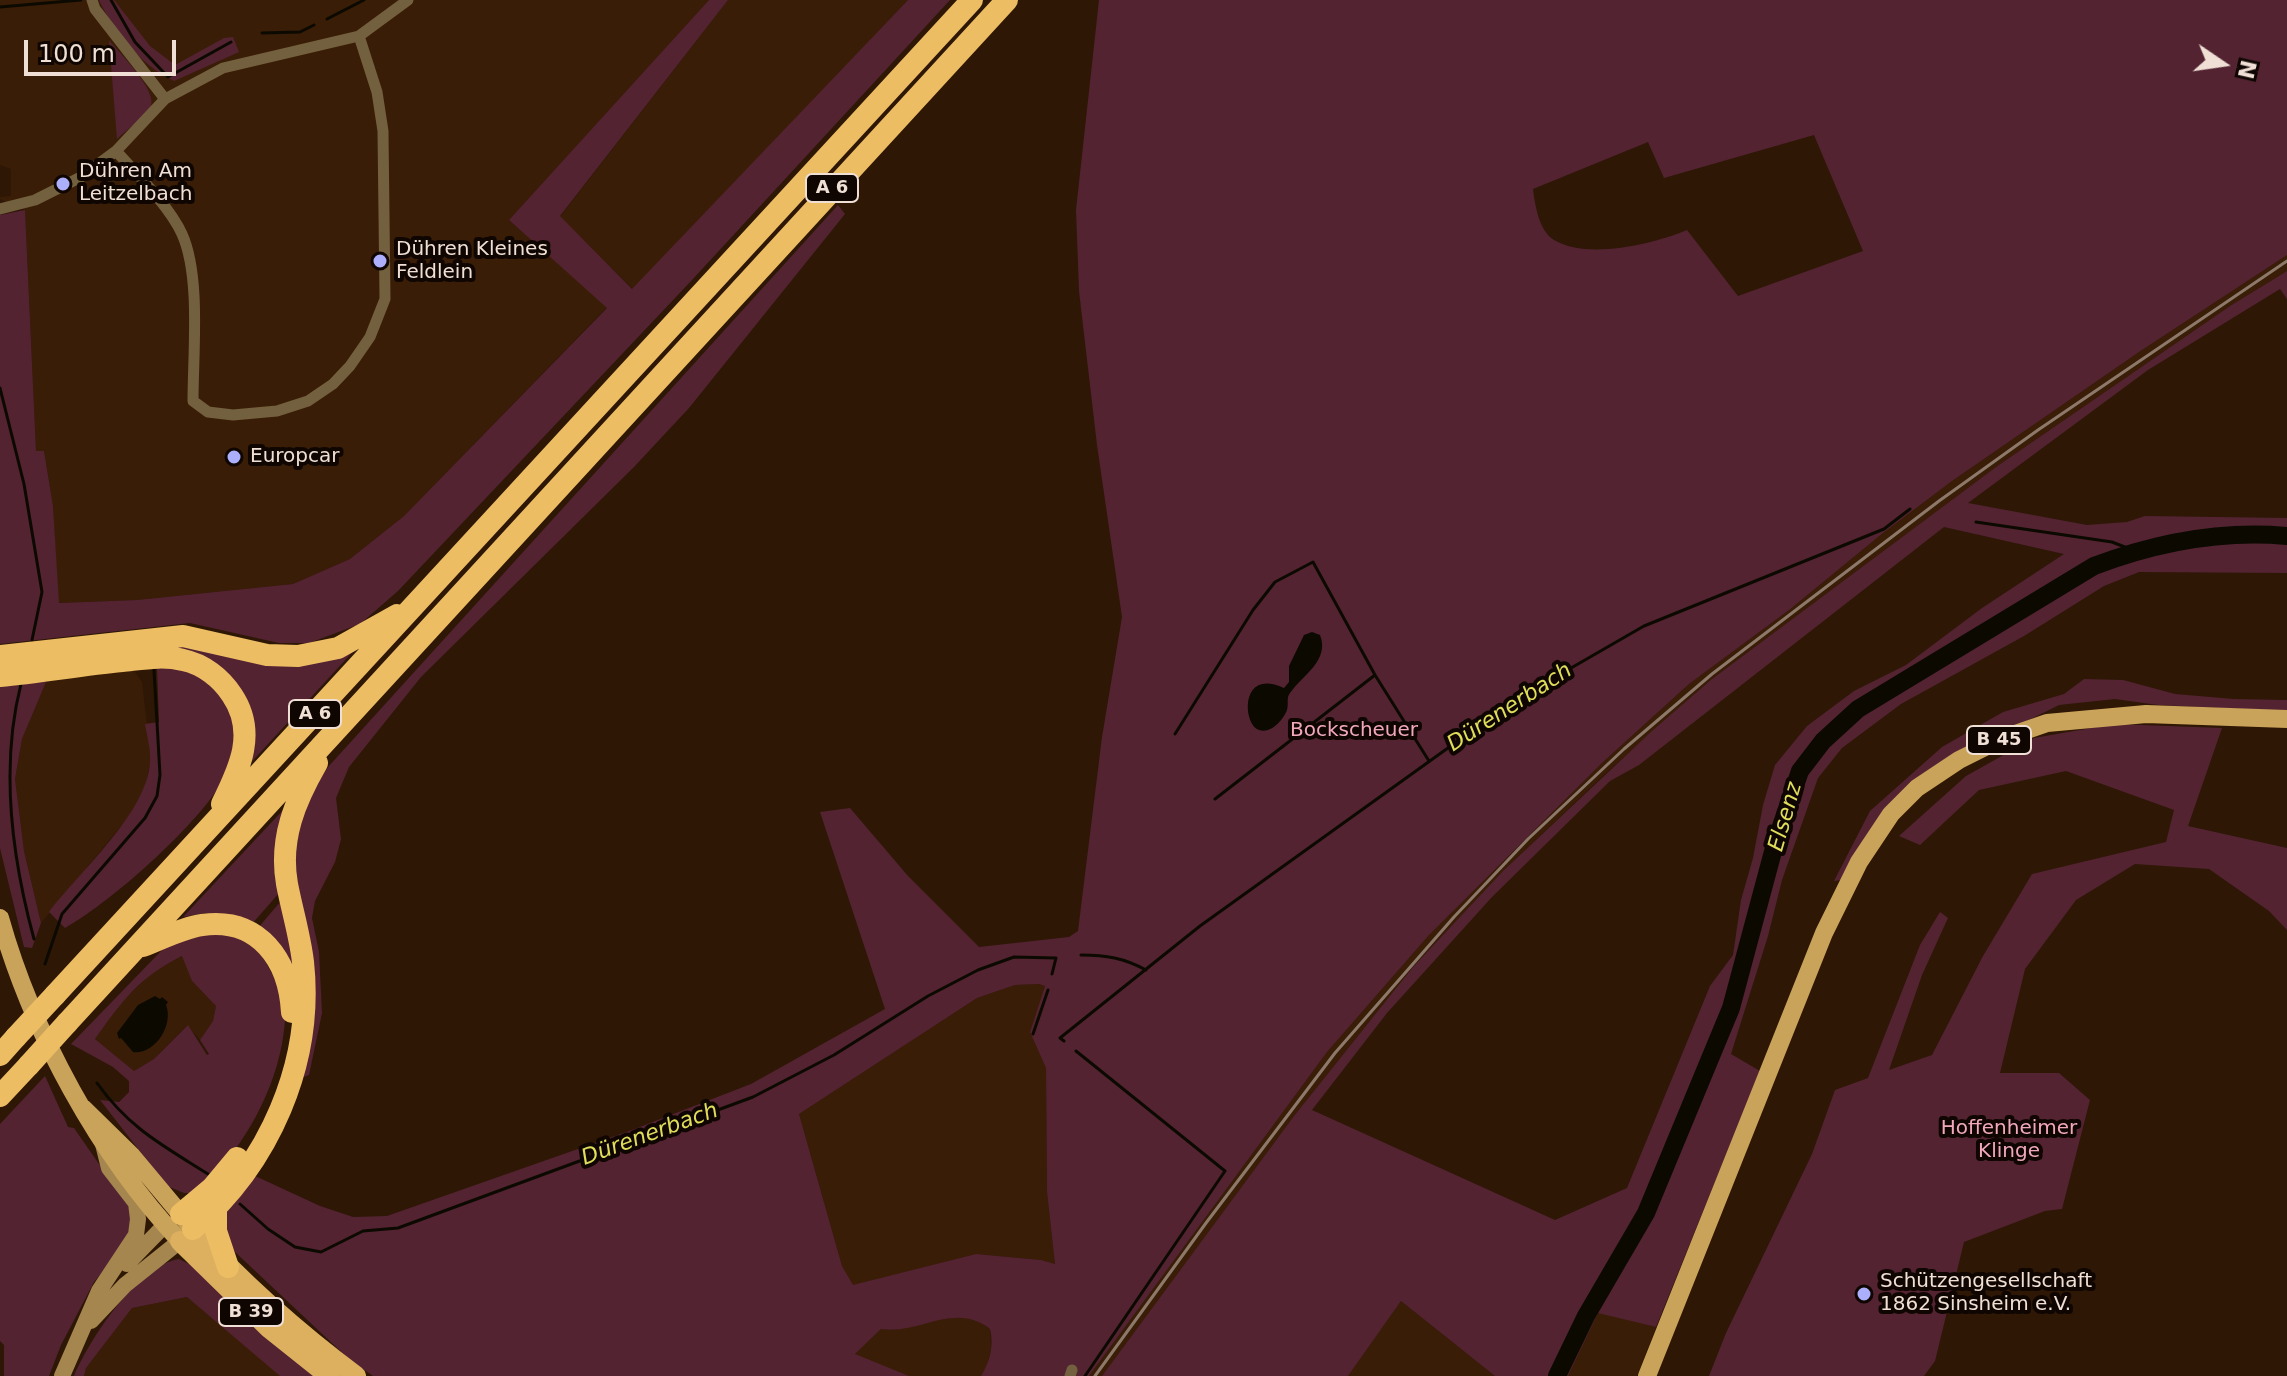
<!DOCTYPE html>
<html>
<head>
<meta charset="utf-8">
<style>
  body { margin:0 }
  #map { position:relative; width:2287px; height:1376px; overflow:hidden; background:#2e1705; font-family:"DejaVu Sans",sans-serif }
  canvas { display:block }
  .north { position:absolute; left:2183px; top:24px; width:80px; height:80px; -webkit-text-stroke:6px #0f0602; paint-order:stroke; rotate:103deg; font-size:22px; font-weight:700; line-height:32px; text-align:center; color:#f0dfd4 }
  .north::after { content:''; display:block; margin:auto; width:28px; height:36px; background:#f0dfd4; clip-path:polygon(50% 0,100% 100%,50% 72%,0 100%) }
  .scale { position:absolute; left:24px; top:40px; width:152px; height:36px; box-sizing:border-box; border:4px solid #f0dfd4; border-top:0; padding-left:10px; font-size:24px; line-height:28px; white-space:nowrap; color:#f0dfd4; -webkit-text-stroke:6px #0f0602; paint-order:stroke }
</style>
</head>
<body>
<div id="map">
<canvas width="2287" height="1376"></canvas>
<div class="north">N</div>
<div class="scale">100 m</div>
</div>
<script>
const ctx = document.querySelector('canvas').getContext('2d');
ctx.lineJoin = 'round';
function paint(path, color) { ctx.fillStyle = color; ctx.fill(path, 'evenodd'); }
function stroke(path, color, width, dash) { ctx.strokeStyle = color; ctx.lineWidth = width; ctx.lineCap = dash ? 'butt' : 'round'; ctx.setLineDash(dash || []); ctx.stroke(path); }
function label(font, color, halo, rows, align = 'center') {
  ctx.font = font + ' "DejaVu Sans",sans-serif'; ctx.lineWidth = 8; ctx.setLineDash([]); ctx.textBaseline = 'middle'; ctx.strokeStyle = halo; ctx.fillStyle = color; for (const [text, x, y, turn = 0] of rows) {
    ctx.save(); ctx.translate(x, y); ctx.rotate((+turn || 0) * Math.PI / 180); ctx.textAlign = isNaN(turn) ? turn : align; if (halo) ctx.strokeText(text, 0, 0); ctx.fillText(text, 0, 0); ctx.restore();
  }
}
const built = new Path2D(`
  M0,0H709L509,220L607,307L404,516L350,559L293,584L137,600L58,603L53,506L44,451H36L25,210L0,199V197L11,196V169L0,165Z
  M728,0H908L633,289L560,217Z
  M2287,255V271L2230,306L1996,467L1712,679L1606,773L1503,871L1413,967L1294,1116L1102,1376H1089L1327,1052L1429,935L1603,762L1689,684L1789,610L1883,533L1952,481L2139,352Z
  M133,669L142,682L151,760L144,791L126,820L41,923L24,851L15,779L22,739L49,675Z
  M183,956L192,981L216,1006L213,1021L200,1040L187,1025L154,1059L134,1071L95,1039L123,1000L155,970Z
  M1039,984L1045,986L1030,1032L1046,1068L1047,1192L1055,1264L1041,1260L976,1254L853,1286L842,1266L799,1114L977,998L1015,985Z
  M187,1297L281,1376H84L86,1368L132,1308Z
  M1401,1301L1495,1376H1348Z
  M1598,1312L1656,1327L1637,1376H1568Z
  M954,1317H971L990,1329L991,1348L987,1367L981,1376H909L854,1355L881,1329L892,1330Z`);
const green = new Path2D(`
  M99,0H114L150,46L175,65L224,38L233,37L239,52L174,81C143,67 113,31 99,0Z
  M709,0H728L560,216L632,289L908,0H950L692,280L398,591L360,624L309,643H279L190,623L0,644V215L25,210L36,451H44L53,506L59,603L137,600L293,584L350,559L404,516L607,308L509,220Z
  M1099,0H2287V255L2139,352L1952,481L1883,533L1789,610L1689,684L1603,762L1429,935L1327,1052L1089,1376H981C990,1362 994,1345 990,1329C954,1301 920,1335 881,1329L855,1354L909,1376H373L350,1360L235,1252L223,1229L228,1207L253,1175L320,1206L353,1217L387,1216L632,1130L751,1084L885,1009L820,812L850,808L908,876L979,947L1069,937L1078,931L1102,737L1122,617L1097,445L1079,291L1076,210ZM1814,135L1863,251L1738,296L1687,230C1654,244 1587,260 1554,240C1539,231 1535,205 1533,189L1648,142L1664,178ZM1039,984L1045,986L1030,1032L1046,1068L1047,1192L1055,1264L1041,1260L976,1254L853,1285L842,1266L799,1114L977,998L1015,985Z
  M109,40C119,53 160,92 150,108C143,119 127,129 117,139Z
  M838,205L845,214L689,408L634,467L421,677L349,767L336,798L341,839L335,862L315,901L312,918L319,952L322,1013L309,1075L301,1078L293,864L304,804L328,767Z
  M2287,271V299L2280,289L2148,370L1968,503L2087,525L2127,522L2145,516L2287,518V573L2139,572L2104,586L2024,636L1901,704L1842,748L1818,778L1782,880L1768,936L1731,1054L1760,1071L1656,1327L1598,1313L1568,1376H1495L1401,1301L1348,1376H1102L1294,1116L1413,967L1503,871L1652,731L1712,679L1996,467L2230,306ZM1944,527L2064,554L1982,608L1906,665L1854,691L1807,726L1775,765L1763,805L1753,858L1741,900L1733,955L1710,986L1627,1188L1555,1220L1312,1110L1387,1013L1492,897L1610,781L1639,765Z
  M179,644L268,660L359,645L246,768L250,719L172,649Z
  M172,665C184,670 201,675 211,683C232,701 243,742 231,767C208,817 113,901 65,928L49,912C80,871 147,813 150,762C151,750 147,736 145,724L159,722L157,668Z
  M49,675L22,739L15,779L24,851L41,923L32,948L24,947L0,848V685Z
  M2084,679L2123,680L2175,694L2234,699L2287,700V711L2158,705L2115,699L2059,705L2025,722L1984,737L1938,766L1841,880L1834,881L1870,811L1942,747L2003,712L2064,694Z
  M2114,724L2222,728L2188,826L2287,848V930L2269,911L2209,869L2135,864L2076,900L2025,969L2000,1073H2059L2090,1100L2062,1209L2045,1211L1964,1242L1935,1361L1924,1376H1709L1726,1333L1812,1154L1835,1090L1868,1078L1920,945L1940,912L1948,918L1922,975L1889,1070L1932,1055L1983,956L2032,874L2166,842L2174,810L2066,771L1979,790L1920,845L1899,836L1966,776L2034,738Z
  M284,809L280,892L251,925L206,913L183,917Z
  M281,901L299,990L258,928Z
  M208,931C246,938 257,941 274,978C277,985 282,993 284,1000C287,1013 284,1031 282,1044C271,1101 240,1151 198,1193H184L167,1186L100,1100L119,1102L129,1092V1081L113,1067L71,1044L164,948ZM182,956L192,981L216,1006L213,1021L200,1040L209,1054L207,1055L188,1025L154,1059L134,1071L95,1039C123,1000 138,978 182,956Z
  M45,1076L68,1127L74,1128L131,1210L132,1230L127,1244L94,1282L61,1345L49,1376H4V1345L0,1341V1124Z
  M179,1259L197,1268L235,1310L317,1376H280L187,1297L132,1308L86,1368L84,1376H74C89,1340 138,1265 179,1259Z`);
const water = new Path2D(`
  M1312,632L1320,635C1330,660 1303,675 1290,693C1286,698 1289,703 1287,710C1283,720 1271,734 1259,730C1242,724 1240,667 1284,688L1289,682V666L1304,635Z
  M155,996L160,999L162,997L168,1002L166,1005C174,1025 155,1055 133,1052L121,1038L119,1039L117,1033L138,1005Z`);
const stream = new Path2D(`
  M111,0L135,42L168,77L231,42
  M0,7L81,0
  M327,19L364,0
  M262,33L300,32L314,25
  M0,388L24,484L42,592L32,640
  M1976,522L2112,542L2135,551
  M21,684C0,766 12,858 34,939
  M1175,734L1253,610L1275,582L1313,562L1375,675L1429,761
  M1215,799L1375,675
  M1081,955C1106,955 1124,958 1146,970
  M45,964L62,914L145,818L157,796L160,775L154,670
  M1033,1034L1048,990
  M1064,1041L1060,1038L1200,926L1512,702L1644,626L1884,529L1910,509
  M1076,1051L1225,1171L1085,1376
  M97,1083C129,1128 162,1145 208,1174
  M240,1204L268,1229L295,1247L321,1252L363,1231L398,1228L753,1097L834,1055L928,996L978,970L1014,957L1056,958L1052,974`);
const river = new Path2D(`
  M1557,1376L1586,1316L1646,1213L1731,1008L1775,844L1800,771L1823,741L1858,709L2094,566C2155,543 2221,530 2287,536`);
const minor = new Path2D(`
  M92,0L95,9L165,99
  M116,151C136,173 170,207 182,234C201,276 193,353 193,401L208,412L233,415L277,411L308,401L333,384L350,366L370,337L385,299L383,131L377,92L359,36
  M0,209L35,200L81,177L116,151L165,99L223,68L359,36L408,0
  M1070,1376L1072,1370`);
const secondary = new Path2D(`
  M127,1264L165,1225
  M91,1321L125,1285L180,1241
  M62,1376L99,1291L136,1235L138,1219L136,1203L109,1168L103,1144`);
const primary = new Path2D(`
  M0,918C32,1032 99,1155 180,1241L193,1229L132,1156L83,1108
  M1647,1376L1824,933L1859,862L1891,814L1917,788L1959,760L2001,739L2047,723L2146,714L2287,719`);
const trunk = new Path2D(`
  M193,1229C243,1284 297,1332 356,1376
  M180,1241L270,1329L329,1376`);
const motorway = new Path2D(`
  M0,656L183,636L267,655L298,656L338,648L397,615
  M0,676C41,672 81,665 122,661C142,659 163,655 183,660C203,664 221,678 232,695C257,732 240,768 222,804
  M143,946C162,939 181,928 202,925C259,917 289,960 292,1012
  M55,995L972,0
  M67,1023L1007,0
  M0,1055L16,1037
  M0,1096L29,1065
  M216,1210V1231L228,1267
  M181,1214L212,1188L237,1158
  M193,1229C269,1164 314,1063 303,962C300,936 292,910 287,884C279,839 295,801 317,763`);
const rail = new Path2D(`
  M1095,1376L1206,1223L1335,1053L1454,917L1528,839L1624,749L1712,674L1939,501L2038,430L2287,261`);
const motorwayBridge = new Path2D(`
  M16,1037L55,995
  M29,1065L67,1023`);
const markers = [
  [63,184,8,"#acaffb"],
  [380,261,8,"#acaffb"],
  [234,457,8,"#acaffb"],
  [1864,1294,8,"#acaffb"]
];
const shields = [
  [832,188,52],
  [315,714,52],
  [1999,740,64],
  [251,1312,64]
];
const shieldNames = [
  ["A 6",832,188],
  ["A 6",315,714],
  ["B 45",1999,740],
  ["B 39",251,1312]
];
const poiNames = [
  ["Dühren Am",79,172],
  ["Leitzelbach",79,195],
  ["Dühren Kleines",396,250],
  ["Feldlein",396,273],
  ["Europcar",250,457],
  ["Schützengesellschaft",1880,1282],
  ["1862 Sinsheim e.V.",1880,1305]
];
const parkNames = [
  ["Bockscheuer",1354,731],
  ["Hoffenheimer",2009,1129],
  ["Klinge",2009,1152]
];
const waterNames = [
  ["Dürenerbach",1510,708,-33],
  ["Elsenz",1786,817,-74],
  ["Dürenerbach",650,1135,-20]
];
paint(built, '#3a1d06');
paint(green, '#532332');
paint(water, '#0c0a00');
stroke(stream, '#0c0a00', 3);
stroke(river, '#0c0a00', 18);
stroke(minor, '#73603e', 11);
stroke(secondary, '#a4864e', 16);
stroke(primary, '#caa35a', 18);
stroke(trunk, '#dcb05f', 20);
stroke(motorway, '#edbd64', 22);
stroke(rail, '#8d796a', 3);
stroke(motorwayBridge, '#edbd64', 22);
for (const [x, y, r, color] of markers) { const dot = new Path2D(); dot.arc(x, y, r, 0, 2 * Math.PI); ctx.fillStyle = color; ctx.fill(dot); stroke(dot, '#0f0602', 3); }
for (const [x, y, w] of shields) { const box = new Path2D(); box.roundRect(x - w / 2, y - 14, w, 28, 6); ctx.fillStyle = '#0f0602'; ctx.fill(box); stroke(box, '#f0dfd4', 2); }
label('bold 18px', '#f0dfd4', null, shieldNames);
label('20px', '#f0dfd4', '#0f0602', poiNames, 'left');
label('20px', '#f2a8bc', '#0f0602', parkNames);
label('italic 22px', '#dfdd5a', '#0f0602', waterNames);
</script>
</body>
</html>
